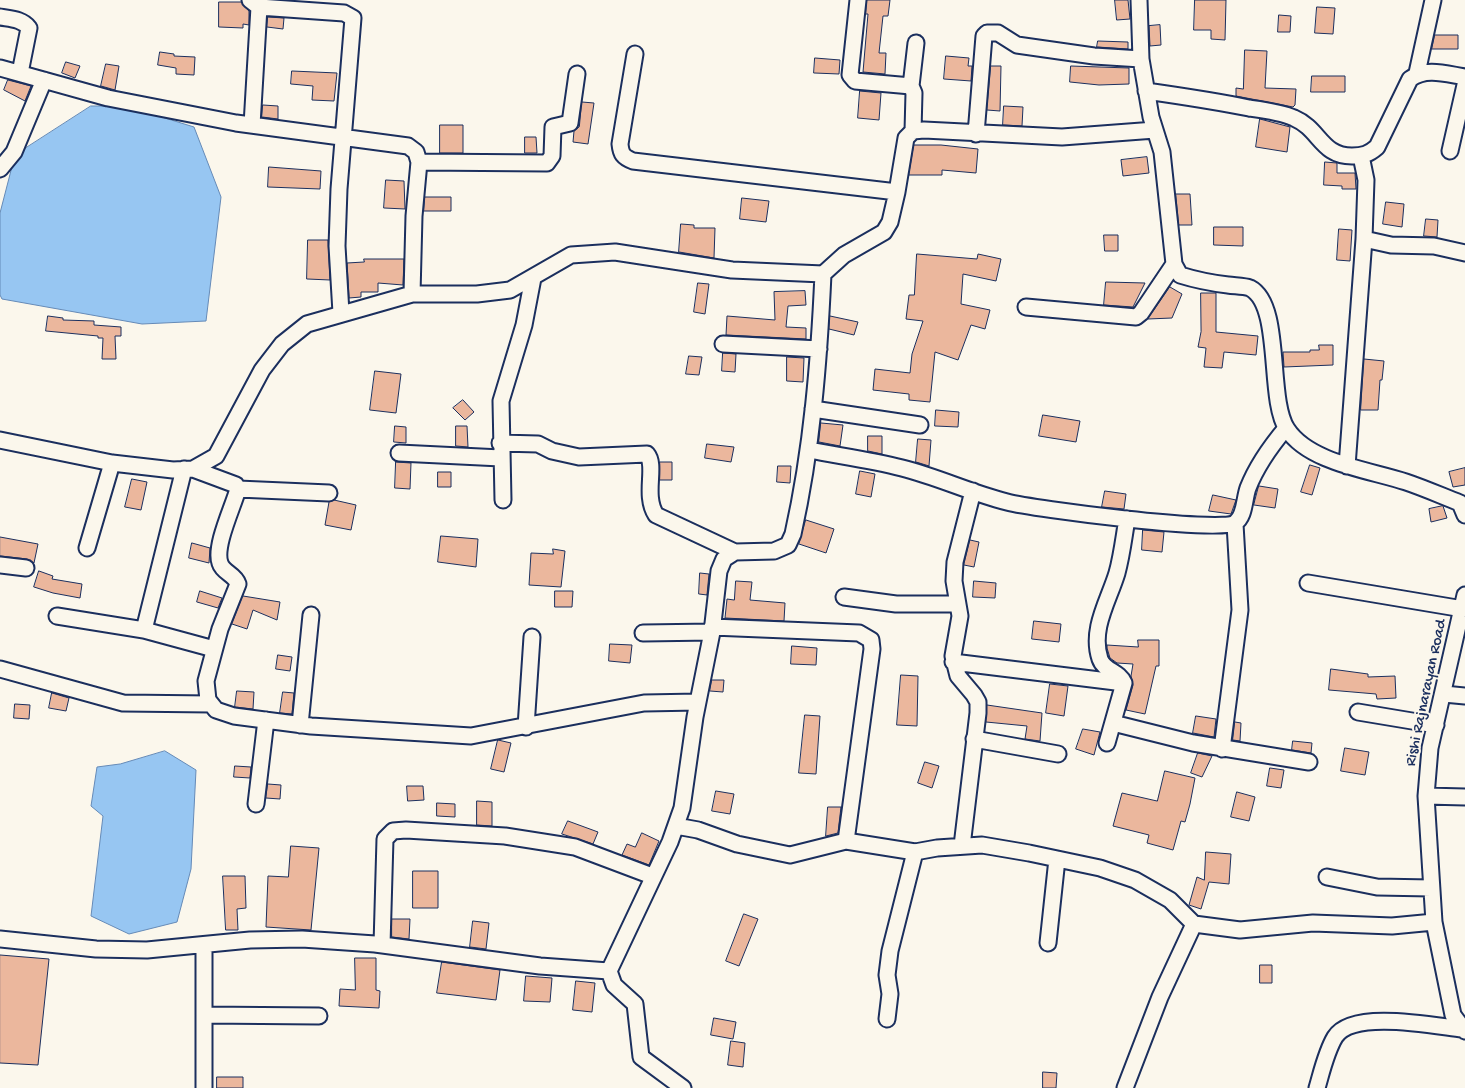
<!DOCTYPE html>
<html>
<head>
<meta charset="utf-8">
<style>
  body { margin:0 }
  canvas { display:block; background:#fbf7ec }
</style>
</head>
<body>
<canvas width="1465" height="1088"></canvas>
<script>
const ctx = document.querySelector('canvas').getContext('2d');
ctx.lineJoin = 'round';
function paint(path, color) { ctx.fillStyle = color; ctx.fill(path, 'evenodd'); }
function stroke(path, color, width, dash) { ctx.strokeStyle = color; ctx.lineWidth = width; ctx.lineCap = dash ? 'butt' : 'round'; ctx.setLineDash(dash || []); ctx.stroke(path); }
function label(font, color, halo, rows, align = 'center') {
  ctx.font = font + ' "Gochi Hand",sans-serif'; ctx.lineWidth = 4; ctx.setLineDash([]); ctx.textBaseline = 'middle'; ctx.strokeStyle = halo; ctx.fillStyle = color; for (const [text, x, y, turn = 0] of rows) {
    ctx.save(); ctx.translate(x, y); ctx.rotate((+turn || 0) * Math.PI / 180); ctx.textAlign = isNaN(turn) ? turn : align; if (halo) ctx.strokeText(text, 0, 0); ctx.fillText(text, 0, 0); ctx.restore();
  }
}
const water = new Path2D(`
  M91,106H126L194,127L221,197L206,321L142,324L2,299L0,295V213L15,155Z
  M165,751L196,770L191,869L177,922L129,934L91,916L103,816L91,806L97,767L120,764Z`);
const building = new Path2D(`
  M867,0H890L888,16H883L879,53H886L885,74L863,72L868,14H866Z
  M1115,0H1128L1130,19L1117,20Z
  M1195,0H1226L1225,40L1211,39V30H1194Z
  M219,2H241L249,11V25L243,24V28L219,27Z
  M1317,7L1335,8L1333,34L1315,33Z
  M1279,15L1291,16L1290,32H1278Z
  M268,17L284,18L283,29L267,27Z
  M1160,25L1161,45L1150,46L1149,26Z
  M1435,35H1458V49H1432Z
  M1098,41L1128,42V49L1097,47Z
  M1245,50L1267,51L1265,88L1296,89L1295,105L1293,107L1236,96V88L1243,89Z
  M160,52L174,54V56L195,57L194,75L176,74V68L158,65Z
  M946,56L969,58L968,66H972L971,81L944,79Z
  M815,58L840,60L839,74L814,73Z
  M66,62L80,66L75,78L62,73Z
  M106,64L119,66L115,90L101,86Z
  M991,66H1001L1000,111L987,110Z
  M1071,66L1129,68V84L1099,85L1070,82Z
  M292,71L337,73L334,101L312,100L313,86L291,84Z
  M1312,76H1345V92H1311Z
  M8,80L31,86L25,101L4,90Z
  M860,91L881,93L879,120L858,118Z
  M582,102L594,103L588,144L573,142L574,131L579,127Z
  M263,105L278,106V119L262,117Z
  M1004,106L1023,107L1022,126L1003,125Z
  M1260,119L1290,127L1287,152L1256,147Z
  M440,125H463V153H440Z
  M525,137H536L537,153H525Z
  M914,145H941L978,149L976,173L942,170V175H909Z
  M1147,157L1149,173L1123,176L1121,160Z
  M1325,162L1337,163V173H1355L1356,189H1342V186L1324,185Z
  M269,167L321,171L320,189L268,187Z
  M386,180L404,181L405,209L384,208Z
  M1176,194H1190L1192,225H1179Z
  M425,197H451V211H424Z
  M742,198L769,201L766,222L740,219Z
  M1386,202L1404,204L1402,227L1383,224Z
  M1426,219L1438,220L1437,237L1424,236Z
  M681,224L694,225V228H715L714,258L679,252Z
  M1214,227H1243V246L1214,245Z
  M1339,229L1352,230L1350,261L1337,260Z
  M1104,235H1118V251H1105Z
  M308,240H328L330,280L307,279Z
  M917,254L977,259L978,254L1001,259L996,281L963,274L961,304L990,310L985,329L971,325L958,360L935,352L930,402L909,400V394L873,390L875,369L910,373L912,354L923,321L906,319L909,295H914Z
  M364,259H404L403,285L378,283V292H361V297L349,298L347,263L364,262Z
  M1106,282L1145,283L1133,307L1104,305Z
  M698,283L709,284L705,314L694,312Z
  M1170,287L1182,294L1172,318L1148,319Z
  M805,291L806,305L788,306L786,327L806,328V339L726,335L727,316L775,320L774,292Z
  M1201,293H1216V332L1258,336L1256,355L1224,352L1222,368L1204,367L1206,348L1198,347L1201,332Z
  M48,316L63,318V320L94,321V325L121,327V336H115L116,359H102L103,338H98V336L46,331Z
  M830,316L858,322L854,335L829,329Z
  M1319,345H1333V365L1284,367L1283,352H1310V350H1319Z
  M723,353L736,354L735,372L722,371Z
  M689,356L702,357L699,375L686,374Z
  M787,357L804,358L803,382L787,381Z
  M1364,359L1384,361L1382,380H1380L1378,410H1361Z
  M375,371L401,374L396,413L370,410Z
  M463,400L474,412L465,420L453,408Z
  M936,410L959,412L958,427L935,426Z
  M1043,415L1080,421L1076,442L1039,436Z
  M821,423L843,425L840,446L819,442Z
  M395,426L406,427V443L394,442Z
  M456,426H467L468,447L456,446Z
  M868,436H882V454L868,451Z
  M918,439L931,440L929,466L916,462Z
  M707,444L734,447L731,462L705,458Z
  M396,462L411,463L410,489L395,488Z
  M660,462H672V480H660Z
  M1310,465L1320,468L1312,495L1301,492Z
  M778,466H791L790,483L777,482Z
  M1465,468V485L1453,487L1449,472Z
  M860,471L875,474L871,497L856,494Z
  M438,472H451V487H438Z
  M132,479L147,482L141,510L125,507Z
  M1259,486L1278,489L1275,508L1254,505Z
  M1105,491L1126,494L1124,509L1102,507Z
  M1213,495L1236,500L1231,514L1209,511Z
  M334,500L356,505L351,530L325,525L329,502Z
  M1443,506L1447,518L1431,522L1429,509Z
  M806,520L834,529L826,553L799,544Z
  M1143,530L1164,532L1162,552L1142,550Z
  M441,536L478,539L476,567L438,562Z
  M0,537L38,544L34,563L27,559L0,556Z
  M970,540L979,542L974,567L964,565Z
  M192,543L210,548L209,563L189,558Z
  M553,549L565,551L561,587L529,585L531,553L553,554Z
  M39,571L53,576L52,579L82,584L80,598L53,593L34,587Z
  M700,573L709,574L707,595L699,594Z
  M736,581L752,582L750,600L785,603L784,621L725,618L727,599L734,600Z
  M974,581L996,583L995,598L973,597Z
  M200,591L222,598L218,608L197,602Z
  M555,591H573L572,607H555Z
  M243,596L280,602L277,620L253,610L247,629L232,624Z
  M1034,621L1061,624L1059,642L1032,639Z
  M1138,640H1159V666H1156L1145,714L1126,710L1133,685L1131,676L1133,664L1117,663L1110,658L1107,648V645L1138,647Z
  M610,644L632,645L630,663L609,661Z
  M792,646L817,648L816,665L791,664Z
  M278,655L292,657L290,671L276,669Z
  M1331,669L1368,674V677L1395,676L1396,698L1377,699L1376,694L1329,690Z
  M901,675L918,676L917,726L897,725Z
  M712,680H724L723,692L710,691Z
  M1050,684L1068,686L1064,716L1046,713Z
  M237,691L254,692L253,709L235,707Z
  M283,692L294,693L292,714L280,713Z
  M52,693L69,698L66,711L49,708Z
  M15,704L30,705L29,719L14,718Z
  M987,705L1042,713L1040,741L1025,739L1027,726L986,722Z
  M805,715L820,716L816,774L799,773Z
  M1196,716L1216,719L1214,737L1193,733Z
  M1235,722L1241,723L1240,741L1233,740Z
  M1083,729L1100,732L1094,755L1076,749Z
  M498,740L511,743L504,772L491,769Z
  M1293,741L1312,743L1311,753L1292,750Z
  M1345,748L1369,752L1365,775L1341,771Z
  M1198,753L1212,756L1202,777L1191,773Z
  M925,762L939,766L932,788L918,783Z
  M235,766L251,767L250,778L234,777Z
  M1270,768L1284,770L1281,788L1267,786Z
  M1165,771L1195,778L1190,804L1185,822L1181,821L1173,850L1147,843L1149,835L1113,826L1122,793L1157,801Z
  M268,784L281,785L280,799L266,798Z
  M407,786H423L424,800L408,801Z
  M716,791L734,794L730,814L712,811Z
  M1237,792L1255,797L1249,821L1231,817Z
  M477,801L492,802V826L477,825Z
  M437,803L455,804V817L437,816Z
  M828,807H841L838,833L826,836Z
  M568,821L598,832L593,844L562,834Z
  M642,833L659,841L649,865L622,855L627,844L635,847Z
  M291,846L319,848L311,930L266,927L268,876L288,877Z
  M1206,852L1231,854L1229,884L1209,882L1201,909L1189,905L1197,877L1204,880Z
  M413,871H438V908H413Z
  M223,876H245L246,908L237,909L238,930H226Z
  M744,914L758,919L739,966L726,961Z
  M392,919H410L409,939L392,937Z
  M473,921L489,923L486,949L470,947Z
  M0,955L49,959L38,1065L0,1063Z
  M355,958H376V990L380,991L379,1008L339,1006L340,989L355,990Z
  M442,962L500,970L496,1000L437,993Z
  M1260,965H1272V983H1260Z
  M526,976L552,978L550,1002L524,1001Z
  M576,981L595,983L592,1012L573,1010Z
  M714,1018L736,1022L733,1039L711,1035Z
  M731,1041L745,1043L743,1067L728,1065Z
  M1043,1072L1057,1073L1056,1088H1043Z
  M217,1077H243V1088H217Z`);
const minor = new Path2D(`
  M250,0L259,7L344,13L353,18L339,189L337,246L341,313
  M858,0L850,75L855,81L911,86L914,93L913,131
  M1139,0L1141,59L1151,117L1162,152L1174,264L1180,275C1196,280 1211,283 1228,285C1235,286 1244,286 1250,288C1283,305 1267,399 1287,429C1309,463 1370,470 1406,482C1424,488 1442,496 1460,503L1465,515
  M0,17C11,19 22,19 29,28L20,73
  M635,54L620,144C621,154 623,157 633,161L897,192
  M0,68L108,98L236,123L408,146L416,152L419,162L414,216L412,294
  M1417,73L1433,0
  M911,86L916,43
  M1146,91C1181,96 1215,101 1249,108C1264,110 1281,112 1294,118C1320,129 1321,156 1352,156C1363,156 1369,154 1377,147L1410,79C1426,67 1446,74 1465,77
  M252,125L259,7
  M976,134L984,36L987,33H998L1017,45L1094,56L1141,59
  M1450,151L1465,85
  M419,162L547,163L552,156L553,127L570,123L577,74
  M0,169L14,152L44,80
  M1364,239L1391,245L1434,246L1465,253
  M1026,307L1136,317L1141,313L1174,264
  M723,344L819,349
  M813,409L920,425
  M0,440L112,463L173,470L193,469L216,456L262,370L282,344L307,324L412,294H477L510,290L571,255L615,252L732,270L823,274L844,255L884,232L890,222L897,192L906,138L913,131L924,130L1062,137L1155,130
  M500,443L538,444L552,451L579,457L647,454C657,466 643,495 656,515L735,552
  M809,450C840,456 872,460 902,468C938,477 971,493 1007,502C1033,509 1221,533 1235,523C1245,517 1244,499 1248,488C1257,465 1270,447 1286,428
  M399,453L501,458
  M1347,466L1364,239L1366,180L1361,156
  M193,469L236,485L238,489C233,507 214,546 220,563C223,573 235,574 238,584L220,629L206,681L208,700L216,710L234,716L311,726L471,736L644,703L698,702
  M238,489L329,493
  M503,500L501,401L524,325L533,278
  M87,548L112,463
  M0,565L26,568
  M1308,583L1463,609
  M1465,595L1430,748L1426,796L1434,922L1453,1015L1465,1031
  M844,597L896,604H958
  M57,616L144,630L214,649
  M712,627L859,633L871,640L872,649L846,841
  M144,630L184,469
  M643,633L712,632
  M953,662L1124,683
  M0,669L123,703L211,704
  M1444,694L1465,696
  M1358,712L1436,725
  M1113,723L1193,743L1309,762
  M300,725L311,615
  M526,727L532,637
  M974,739L1058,754
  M1107,743L1124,683C1119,671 1104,671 1100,659C1090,629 1109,600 1117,573C1122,555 1124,536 1127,519
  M1222,749L1240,610L1235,524
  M1426,796L1465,797
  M256,804L266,720
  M676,826L698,830L737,844L790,855L846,841L915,852L937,848L982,845L1029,853L1100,868L1135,880L1170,900L1194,924
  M962,846L978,713V702L974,695L958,676L953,656L960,616L954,581L955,562L973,491
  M1327,877L1377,887L1431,888
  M0,939L96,949L147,950L250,940L302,939L375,944L540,966L609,971L614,985L635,1004L641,1057L683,1088
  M1048,943L1057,859
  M382,945L385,839L393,831L406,830L505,836L575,847L652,876
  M609,971L670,842L682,808L695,717L712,632L719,571L724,559L735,552L774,551L788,545L793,534C812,449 819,362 823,274
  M204,1015L319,1016
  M887,1019L890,994L887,975L890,951L915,852
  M204,1088V946
  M1125,1088L1160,997L1194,924L1240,930L1313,923L1392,926L1434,922
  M1317,1088C1322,1071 1326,1052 1335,1037C1352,1009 1435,1026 1462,1029`);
const streetNames = [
  ["Rishi Rajnarayan Road",1427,693,-78]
];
paint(water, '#97c6f2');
stroke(water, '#658ab7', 1);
paint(building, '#ebb79d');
stroke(building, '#1b2f5e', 1);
stroke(minor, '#1b2f5e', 19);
stroke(minor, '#fbf7ec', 15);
label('16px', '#1b2f5e', '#fbf7ec', streetNames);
</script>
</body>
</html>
